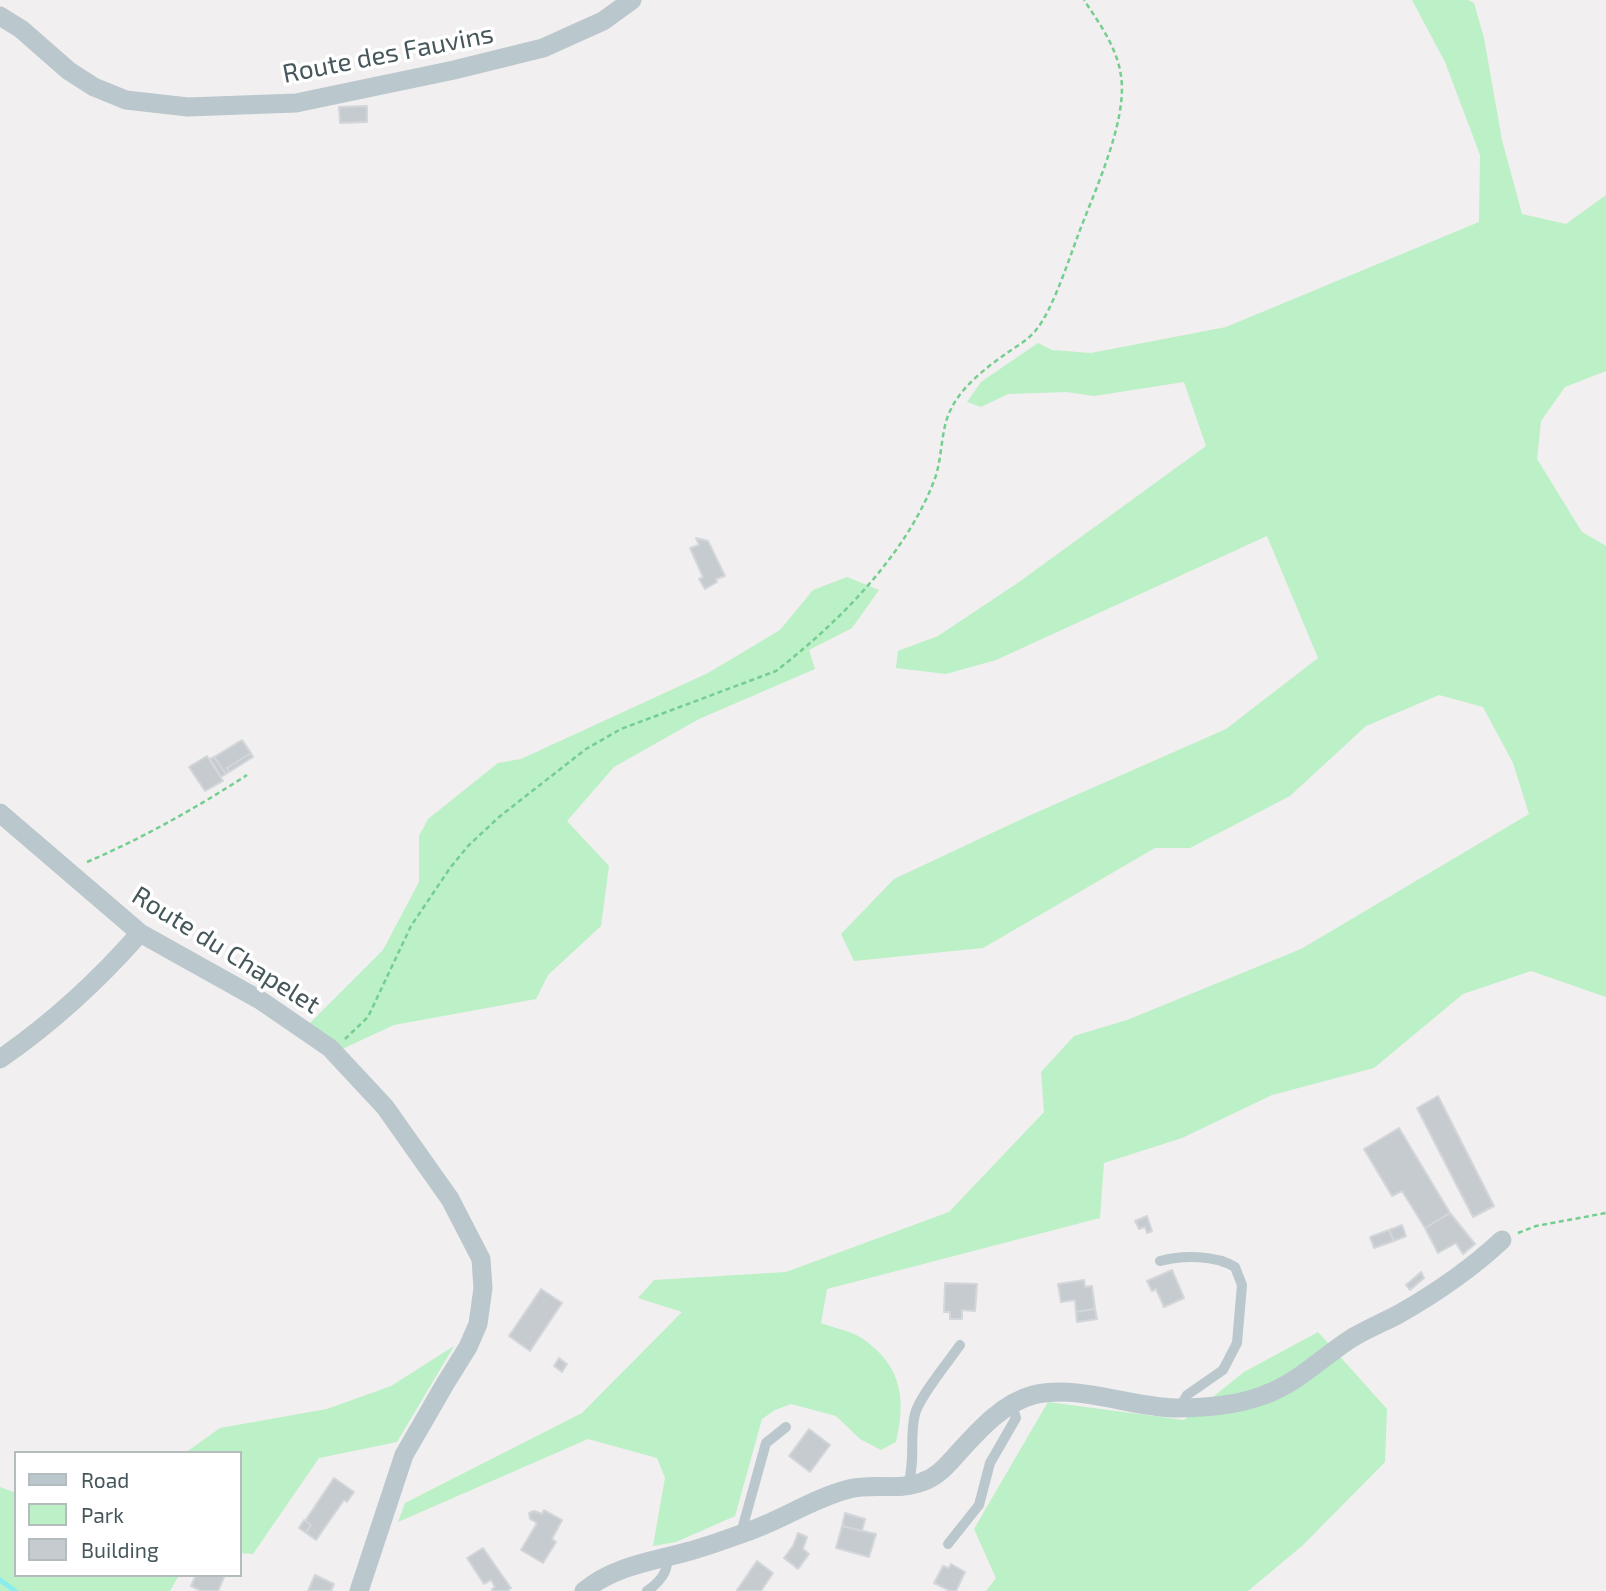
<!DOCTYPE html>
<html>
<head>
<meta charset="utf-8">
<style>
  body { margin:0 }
  #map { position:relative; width:1606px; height:1591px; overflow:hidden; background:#f1efef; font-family:"Exo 2",sans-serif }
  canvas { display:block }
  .legend { position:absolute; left:14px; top:1451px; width:228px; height:126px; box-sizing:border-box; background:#fff; border:2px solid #b5bcbe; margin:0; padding:9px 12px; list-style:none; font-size:21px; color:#46575c }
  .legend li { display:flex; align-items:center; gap:14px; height:35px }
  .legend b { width:35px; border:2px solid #b5bcbe }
</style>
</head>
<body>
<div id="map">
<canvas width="1606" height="1591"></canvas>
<ul class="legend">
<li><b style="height:9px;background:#bac7cc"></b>Road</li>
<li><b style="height:19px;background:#bcf0c6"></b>Park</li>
<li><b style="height:19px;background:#c5cbce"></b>Building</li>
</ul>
</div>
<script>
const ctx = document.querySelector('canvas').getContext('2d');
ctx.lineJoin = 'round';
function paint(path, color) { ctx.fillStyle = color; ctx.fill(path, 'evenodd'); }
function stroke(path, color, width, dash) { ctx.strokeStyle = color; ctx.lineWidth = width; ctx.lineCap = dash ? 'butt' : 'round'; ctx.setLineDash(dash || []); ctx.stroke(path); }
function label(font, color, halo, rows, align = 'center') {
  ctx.font = font + ' "Exo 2",sans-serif'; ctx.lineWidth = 7; ctx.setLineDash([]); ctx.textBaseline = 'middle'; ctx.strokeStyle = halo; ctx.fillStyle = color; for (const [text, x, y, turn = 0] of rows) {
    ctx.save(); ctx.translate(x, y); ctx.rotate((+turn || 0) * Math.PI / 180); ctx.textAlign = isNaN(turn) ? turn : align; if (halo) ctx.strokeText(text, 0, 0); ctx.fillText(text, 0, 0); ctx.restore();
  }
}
const green = new Path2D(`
  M1412,0H1468L1474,3L1484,38L1502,140L1522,214L1566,224L1606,195V371L1565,387L1541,421L1537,459L1582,532L1606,546V997L1531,971L1463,994L1374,1068L1272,1095L1182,1138L1104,1163L1100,1218L827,1289L821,1323C834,1328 852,1331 863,1339C902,1366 906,1399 896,1442L881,1450L860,1439L836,1416L791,1404L775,1410L762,1419L735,1516L676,1542L653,1546L665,1478L657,1458L588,1439L398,1522L405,1503L582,1413L682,1312L638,1298L654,1280L786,1272L949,1212L1044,1112L1041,1072L1074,1036L1127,1020L1301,949L1529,814L1513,763L1483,707L1439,695L1366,726L1290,796L1190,848H1155L983,948L854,961L841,934L894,879L1024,818L1226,729L1318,658L1267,536L996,660L946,674L896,668L898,651L938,636L1019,582L1206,446L1184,382L1094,396L1066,392L1008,394L981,407L967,402L981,382L1038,343L1052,350L1091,353L1226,327L1479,222L1480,155L1445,62Z
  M847,577L879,590L852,628L809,650L815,669L699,719L614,767L567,821L609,866L601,926L548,975L536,999L394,1025L340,1050L309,1024L383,950L419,882V836L428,819L498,763L521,759L708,673L780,630L813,590Z
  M1318,1332L1387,1409L1385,1462L1303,1545L1248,1591H986L996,1578L974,1529L1048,1402L1184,1420L1244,1372Z
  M454,1346L397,1442L319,1458L253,1554L240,1553V1453H185L220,1428L327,1409L391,1386Z
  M0,1487L16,1493V1575H179L170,1591H0Z`);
const stream = new Path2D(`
  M0,1580L15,1591`);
const building = new Path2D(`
  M367,106V122L340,123L339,107Z
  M696,538L708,541L725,576L716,579L717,582L705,589L699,579L703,577L690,548L699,545Z
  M242,740L251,753L227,768L229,772L226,774L214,757Z
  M251,753L253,757L229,772L227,768Z
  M207,756L223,781L205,791L189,767Z
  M214,757L226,774L221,777L210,759Z
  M1438,1096L1494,1206L1473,1217L1417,1108Z
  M1399,1128L1450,1213L1425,1228L1402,1191L1392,1196L1364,1149Z
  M1450,1213L1475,1244L1463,1254L1456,1243L1438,1253L1425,1228Z
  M1147,1216L1152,1231L1147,1233L1145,1227L1139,1229L1135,1221Z
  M1402,1225L1406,1236L1394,1241L1389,1230Z
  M1389,1230L1394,1241L1374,1248L1370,1237Z
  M1172,1270L1184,1298L1164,1307L1156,1289L1152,1291L1147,1281Z
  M1421,1272L1424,1278L1410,1290L1406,1285Z
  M1084,1280L1085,1287L1092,1286L1095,1309L1076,1312L1075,1300L1061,1302L1058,1284Z
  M945,1283L977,1284L975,1311L962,1310V1319H950V1312H944Z
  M541,1289L562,1303L530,1351L509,1336Z
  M1095,1309L1097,1319L1077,1322L1076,1312Z
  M559,1358L567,1364L562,1372L554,1366Z
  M809,1429L830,1445L810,1472L789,1456Z
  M334,1478L354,1492L347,1502L344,1500L316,1540L306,1533L311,1525L305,1521Z
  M544,1510L562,1520L552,1539L556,1542L543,1563L521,1550L537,1523L530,1519L529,1513L534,1511L542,1514Z
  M845,1513L865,1519L862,1531L842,1526Z
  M304,1520L311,1525L306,1533L299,1528Z
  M842,1526L876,1534L869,1557L836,1548Z
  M798,1533L807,1537L803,1549L809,1554L798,1569L784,1558L793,1546Z
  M483,1548L511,1588L507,1591H493L492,1589L495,1587L491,1580L484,1584L467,1558Z
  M757,1561L773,1573L761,1591H739L737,1590Z
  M951,1564L965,1572L956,1591H950L934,1583L943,1566L949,1568Z
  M196,1575H225L218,1591H201L191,1586Z
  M315,1575L334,1584L331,1591H308Z`);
const path = new Path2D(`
  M87,862C143,838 196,808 247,775
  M345,1039L368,1017L411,926L450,868L468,846L499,817L586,749L621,729L776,671C838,623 905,556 934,481C943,458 940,430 951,409C962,386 987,367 1007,353C1017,346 1028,340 1036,330C1052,311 1068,262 1077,238C1093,194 1128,122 1121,76C1117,47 1099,23 1084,0
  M1518,1233L1536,1226L1606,1213`);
const lane = new Path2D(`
  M1160,1261C1183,1255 1215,1255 1235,1267L1242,1285L1237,1343L1223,1370L1187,1395L1180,1407
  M908,1485C916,1459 909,1438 915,1414C919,1397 949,1361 960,1345
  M741,1533L766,1443L786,1427
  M948,1544L979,1505L990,1463L1016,1418L1012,1404
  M647,1591C659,1583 669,1571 667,1557`);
const street = new Path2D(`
  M0,16L21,29L69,71L94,87L126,100L188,107L296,103L454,70L543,48L603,21L632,0
  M0,813L140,933L260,1000L330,1048L385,1107L450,1199L481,1259L483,1288L478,1324L468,1347L445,1384L404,1455L359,1591
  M0,1059C52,1023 98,981 140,933
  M584,1591C614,1566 650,1562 686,1552C709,1546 730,1538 752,1530C785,1518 814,1498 849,1489C873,1483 899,1491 922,1482C939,1476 947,1465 959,1452C979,1430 1003,1403 1033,1395C1079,1384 1129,1407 1175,1408C1205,1408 1236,1406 1264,1395C1298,1383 1322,1357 1352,1338C1367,1329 1384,1322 1399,1314C1436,1293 1472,1268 1502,1240`);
const streetNames = [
  ["Route des Fauvins",388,54,-11],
  ["Route du Chapelet",226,950,32]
];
paint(green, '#bcf0c6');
stroke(stream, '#89eded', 5);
paint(building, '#c5cbce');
stroke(building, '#d3d6da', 2);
stroke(path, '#74ce8f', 2.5, [5, 3.5]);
stroke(lane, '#bac7cc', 10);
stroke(street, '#bac7cc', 19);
label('26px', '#46575c', '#fff', streetNames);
</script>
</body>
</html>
